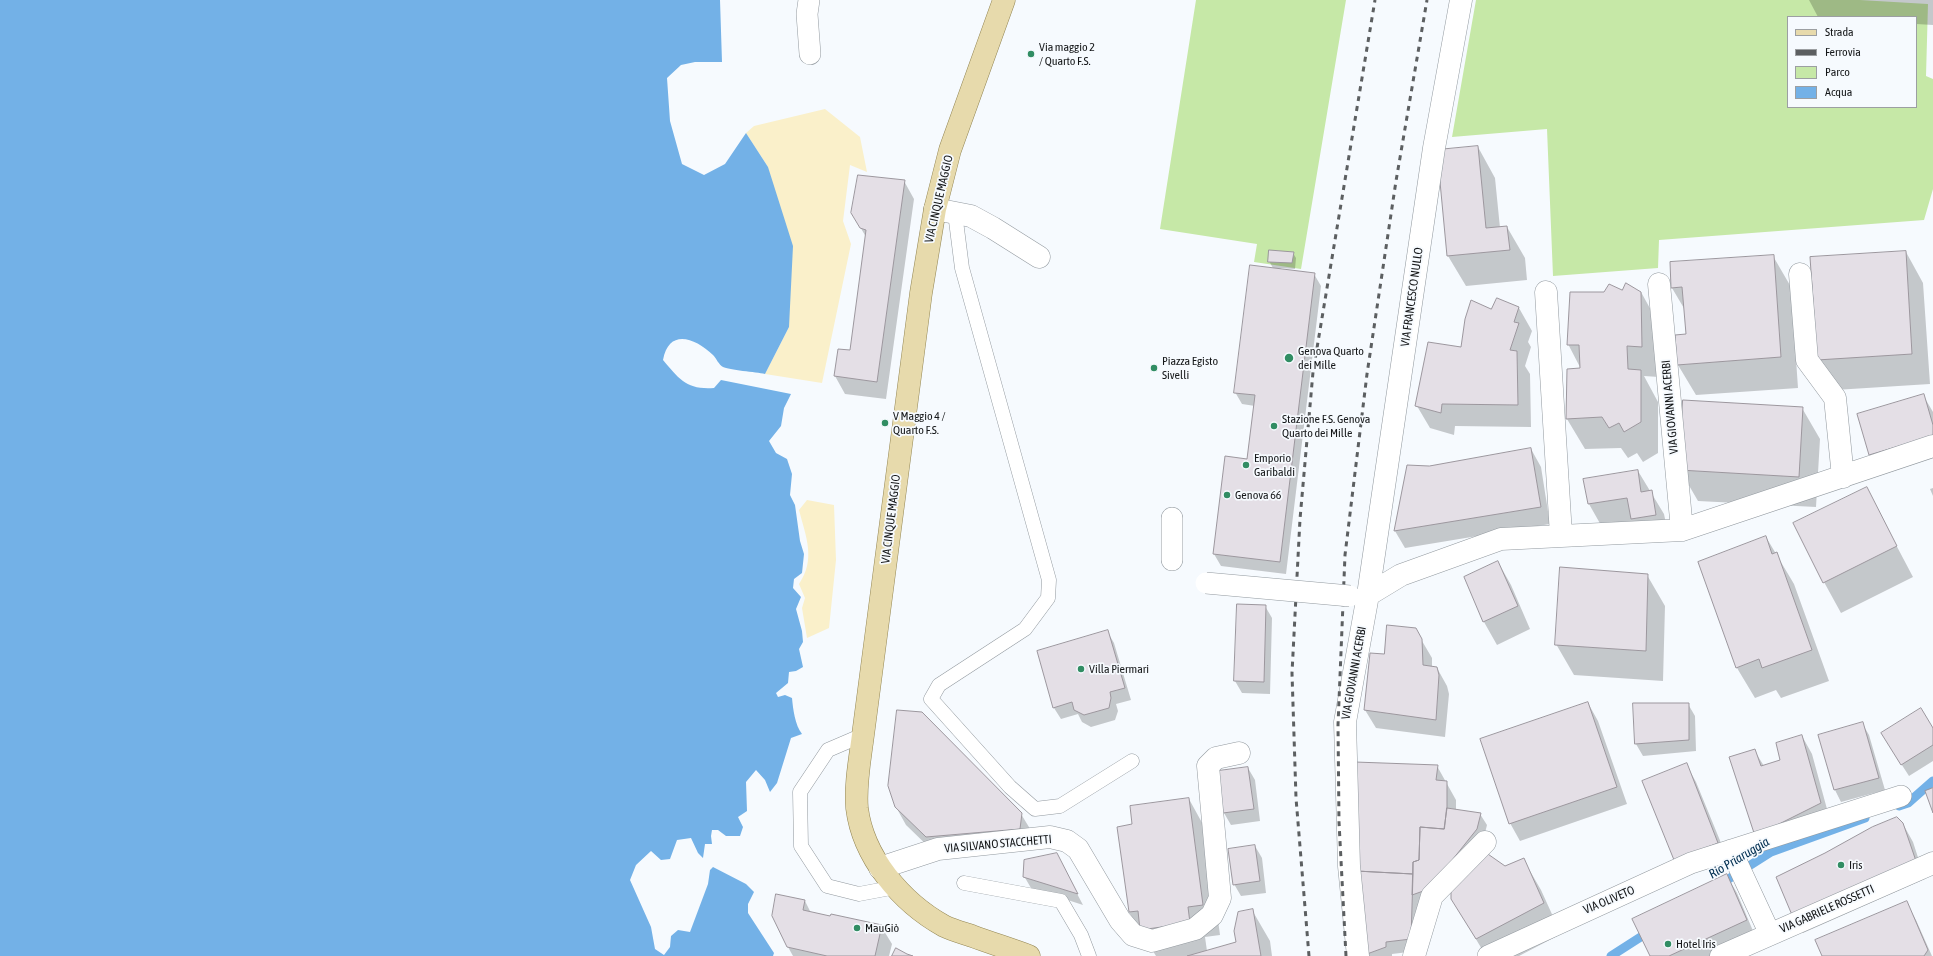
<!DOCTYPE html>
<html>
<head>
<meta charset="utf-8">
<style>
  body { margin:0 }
  #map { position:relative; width:1933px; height:956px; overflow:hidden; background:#f6fafe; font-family:"Asap Condensed",sans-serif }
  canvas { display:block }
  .legend { position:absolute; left:1787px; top:16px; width:130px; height:92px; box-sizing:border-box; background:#f6fafe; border:1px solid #9c9fa2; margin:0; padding:5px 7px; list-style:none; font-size:12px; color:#151719 }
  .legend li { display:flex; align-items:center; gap:8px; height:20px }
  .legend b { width:20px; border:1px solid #9c9fa2 }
</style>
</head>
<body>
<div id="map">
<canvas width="1933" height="956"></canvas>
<ul class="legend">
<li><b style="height:5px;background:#e7daac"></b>Strada</li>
<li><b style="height:5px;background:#5c5f61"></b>Ferrovia</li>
<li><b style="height:11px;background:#c6e8a7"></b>Parco</li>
<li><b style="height:11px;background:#73b1e7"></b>Acqua</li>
</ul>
</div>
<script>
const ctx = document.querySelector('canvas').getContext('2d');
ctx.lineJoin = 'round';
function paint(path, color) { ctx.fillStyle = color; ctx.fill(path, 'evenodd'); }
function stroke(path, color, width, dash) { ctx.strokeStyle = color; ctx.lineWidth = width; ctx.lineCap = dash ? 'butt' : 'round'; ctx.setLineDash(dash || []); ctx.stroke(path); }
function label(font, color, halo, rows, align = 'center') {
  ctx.font = font + ' "Asap Condensed",sans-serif'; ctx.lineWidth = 3.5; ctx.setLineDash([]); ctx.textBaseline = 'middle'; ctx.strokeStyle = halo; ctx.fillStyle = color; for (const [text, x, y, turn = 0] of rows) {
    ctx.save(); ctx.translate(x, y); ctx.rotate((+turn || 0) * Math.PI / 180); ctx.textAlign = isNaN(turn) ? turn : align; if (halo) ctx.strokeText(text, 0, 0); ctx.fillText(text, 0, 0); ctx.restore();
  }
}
const green = new Path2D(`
  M1196,0H1346L1301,269L1254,262L1257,244L1160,229Z
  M1476,0H1860L1928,4L1926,76L1933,79V189L1924,220L1659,240L1658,268L1553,276L1547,129L1452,137ZM1788,17H1916V107H1788Z`);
const sand = new Path2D(`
  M825,109L860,137L867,172L850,165L843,221L851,244L822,383L765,374L789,327L768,167L746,133L754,126Z
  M807,500L834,505L836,560L829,628L807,638L802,608L805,598L799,584C816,559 806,537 799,510Z`);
const water = new Path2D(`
  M0,0H720L722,62H695L681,65L667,78L670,121L682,164L704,175L725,164L746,133L768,167L793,246L789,327L765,374C756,372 729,370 723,367C719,365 716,358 713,355C695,338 669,328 663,360C679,379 687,390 714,388L721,380L791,394L784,408L781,426L769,441L776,453L787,459L792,474L790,495L795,505L800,541L804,554L802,573L794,579L793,588L801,597L796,609L802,631L803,642L799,649L803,667L796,671L789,672L788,683L776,693L778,697L785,695L792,698C793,709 795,725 802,734L791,738L777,783L770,792L765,780L756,770L746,782L747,811L738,817L743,827L740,836H726L718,830H712L711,836L712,844H705L703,858L698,853L691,838L677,840L670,859L661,860L651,851L636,865L630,880L651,927L655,949L664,955L670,947L671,936L678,930L690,932L708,884L710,870L713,867L746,884L754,892L748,904V913L774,953L773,956H0Z`);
const shadow = new Path2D(`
  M1809,0H1933V25L1916,24V17H1818Z
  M1478,147L1495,178L1500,228L1507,227L1525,258L1527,280L1466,286L1448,256Z
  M904,181L914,199L886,399L845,394L835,376L851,351L866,237L852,213Z
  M1906,252L1923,283L1930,384L1835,390L1818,360Z
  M1293,253L1296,258L1295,269L1281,268L1280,269L1314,274L1321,286L1286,574L1221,566L1214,554L1248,460L1255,406L1242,404L1235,392L1273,268L1269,261Z
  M1773,256L1791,287L1798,388L1696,395L1678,365L1687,335L1685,310L1672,288Z
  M1622,291L1641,292L1658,323L1659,377L1644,376L1658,402V453L1643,462L1637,453L1628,458L1621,448L1585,449L1567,419L1581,369L1568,344L1604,293Z
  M1519,308L1532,331L1528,342L1531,347L1525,366L1530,374L1531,427L1455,426L1454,435L1430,428L1417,406L1492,310Z
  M1923,395L1933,412V456L1880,472L1870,454Z
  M1802,408L1820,439L1816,507L1698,501L1680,470Z
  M1531,449L1541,467L1550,524L1405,548L1395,531L1407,466L1429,467Z
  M1638,471L1664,514L1669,538L1602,527L1589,504L1585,480Z
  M1866,488L1913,577L1841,613L1824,582Z
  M1933,488V496L1930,489Z
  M1766,537L1794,584L1829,681L1781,698L1776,690L1755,698L1737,668L1699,563Z
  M1498,562L1511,585L1530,629L1497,645L1484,622L1465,577Z
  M1647,575L1665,606L1663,681L1574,675L1556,644Z
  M1265,606L1272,618L1270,694L1242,693L1235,681Z
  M1415,629L1432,658V668H1437L1447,686L1449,694L1445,737L1376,728L1365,710L1385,655Z
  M1107,631L1114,643L1131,700L1116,704L1118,711L1115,720L1091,727L1082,722L1078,714L1061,719L1054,708Z
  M1588,703L1598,721L1627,804L1520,841L1510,823Z
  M1634,704H1688L1695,716L1696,751L1643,756L1636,744Z
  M1862,723L1869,735L1885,790L1841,802L1835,790L1819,736Z
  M1933,730V761L1909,776L1889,745Z
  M1802,736L1812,754L1830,820L1766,853L1756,835L1754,750L1764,766L1781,761Z
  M1686,764L1696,782L1728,860L1685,877L1675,860Z
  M1437,766L1456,800V810L1480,814L1487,825L1483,841L1436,901L1417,951L1392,954V956H1367Z
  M1248,768L1255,780L1260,821L1231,825L1224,813Z
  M1189,799L1206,830L1220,935L1205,937L1207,951L1238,943L1252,910L1270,941L1272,956H1156L1129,912L1133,825Z
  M896,807L1021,814L1032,832L937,855L906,825Z
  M1903,824L1913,842L1925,879L1803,933L1793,915Z
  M1255,846L1262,858L1266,893L1241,896L1234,884Z
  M1523,859L1541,890L1561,934L1519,956H1486L1452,899L1504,867Z
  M1063,867L1083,905L1031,888L1024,876Z
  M1727,876L1737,893L1756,938L1717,956H1651Z
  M805,901L811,913L881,926L892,944L889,956H793L788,947Z
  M1906,902L1916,920L1932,956H1823Z`);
const stream = new Path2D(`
  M1899,806L1908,803L1933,781
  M1719,885L1771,852L1865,818
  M1611,956L1650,931`);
const building = new Path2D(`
  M1478,146L1486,228L1507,226L1510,250L1447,256L1437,150Z
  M858,175L905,180L877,382L834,376L838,349L850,350L866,230L860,228L851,213Z
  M1269,250L1294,252L1292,263L1268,262Z
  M1906,251L1912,354L1817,360L1810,257Z
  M1774,255L1781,357L1677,365L1675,335L1686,334L1682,287L1671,288L1670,262Z
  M1250,265L1315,273L1280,562L1213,554L1225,456L1247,459L1255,395L1234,393Z
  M1626,283L1641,292L1642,347L1627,346L1628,369L1641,370V422L1624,432L1619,423L1609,428L1602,417L1566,419L1567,369L1580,368L1579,345H1567L1570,292H1604L1609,284L1622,290Z
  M1497,298L1519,307L1514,322L1519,323L1510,350L1517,351L1518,405L1442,404L1441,413L1415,406L1428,342L1461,347L1465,319L1471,300L1491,309Z
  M1924,394L1933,425V436L1869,455L1857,414Z
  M1683,400L1803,407L1799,477L1679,470Z
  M1531,448L1541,507L1394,531L1407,465L1429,466Z
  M1638,470L1641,492L1652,490L1656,515L1631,519L1627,498L1588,504L1583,479Z
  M1867,487L1897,546L1823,583L1793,523Z
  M1766,536L1772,554L1777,552L1812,650L1762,668L1759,659L1736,668L1698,562Z
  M1498,561L1518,606L1483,622L1464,577Z
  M1560,567L1648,574L1646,651L1555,645Z
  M1237,604L1266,605L1264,682L1234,681Z
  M1387,625L1416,628L1422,639L1423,665L1437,667L1439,675L1436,720L1364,710L1370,653L1384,654Z
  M1108,630L1125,688L1110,692L1111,698L1109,708L1084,715L1074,710L1072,702L1053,708L1037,651Z
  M1588,702L1617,787L1509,824L1480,739Z
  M1633,703H1689V740L1635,744Z
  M1921,708L1933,728V745L1901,765L1881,733Z
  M897,710L922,712L1022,813L1020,829L926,837L895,807L888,786Z
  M1863,722L1879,778L1834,790L1818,735Z
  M1802,735L1821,803L1755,836L1729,757L1755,749L1761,766L1780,760L1776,743Z
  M1355,762L1438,765L1436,780L1447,781V808L1444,829L1420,827L1419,860L1413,862V874L1356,871Z
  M1687,763L1718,843L1674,860L1642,781Z
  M1248,767L1254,809L1223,813L1218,771Z
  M1933,788V813L1925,791Z
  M1189,798L1203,905L1188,907L1190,923L1140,930L1138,911L1129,912L1117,827L1132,824L1130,806Z
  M1447,808L1481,813L1477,829L1429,889L1412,895L1413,862L1419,860L1420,827L1444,829Z
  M1897,817L1903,823L1916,861L1792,915L1776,877L1825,853L1872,827Z
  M1255,845L1260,881L1233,885L1228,849Z
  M1485,852L1505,866L1524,858L1544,903L1476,939L1451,899V891Z
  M1057,853L1078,894L1023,877L1024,860Z
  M1356,871L1413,874L1411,939L1386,942V947L1367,954Z
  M1727,874L1747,920L1669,956H1650L1632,919Z
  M776,894L805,900L803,910L830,916L831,914L882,925L875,956H827L787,947L772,916Z
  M1907,901L1928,950L1924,956H1822L1815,940Z
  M1253,909L1261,956H1187L1236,942L1234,931L1238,912Z
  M896,948L907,954L913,956H892Z`);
const service = new Path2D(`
  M955,213L962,268L1049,580L1048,598L1025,629L939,685L931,699L1010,787L1035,809L1060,806L1132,761
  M863,735L828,750L800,792L801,846L827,886L859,894L896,887
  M964,883L1061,901L1081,935L1089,956`);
const pedestrian = new Path2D(`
  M809,0L807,14L810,54
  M1172,560V518
  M1731,850L1770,934
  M1488,956L1691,863L1901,796`);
const minor = new Path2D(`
  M935,209L971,216L993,228L1039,257
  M1800,274L1807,360L1835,398L1843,477
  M1659,284L1682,530
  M1546,292L1561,535
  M1368,595L1434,148L1461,0
  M880,868L938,849L1050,837L1067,841L1078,849L1120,920L1133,935L1152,941L1195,929L1212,915L1220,898L1208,766L1216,758L1239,753
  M1358,956L1349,866L1345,722L1368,595L1401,575L1501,539L1682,530L1933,446
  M1414,956L1432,896L1485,842
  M1721,956L1933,863`);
const primary = new Path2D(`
  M1004,0L950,150L935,209L921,293L863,735C860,759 855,784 857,808C863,857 901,902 944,926C952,930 963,933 972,936C991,943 1010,949 1029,956`);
const rail = new Path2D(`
  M1309,956L1296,798L1292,673L1300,519L1313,372L1375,0
  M1346,956L1339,822L1338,725L1345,555L1367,374L1396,181L1427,0`);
const pedestrianBridge = new Path2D(`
  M1206,583L1350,596`);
const markers = [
  [1031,54,4,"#318d63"],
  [1289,358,5,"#318d63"],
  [1154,368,4,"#318d63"],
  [885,423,4,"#318d63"],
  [1274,426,4,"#318d63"],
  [1246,465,4,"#318d63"],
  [1227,495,4,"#318d63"],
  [1081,669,4,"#318d63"],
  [1841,865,4,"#318d63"],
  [857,928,4,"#318d63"],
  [1668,944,4,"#318d63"]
];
const poiNames = [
  ["Via maggio 2",1039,47],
  ["/ Quarto F.S.",1039,61],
  ["Genova Quarto",1298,351],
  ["dei Mille",1298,365],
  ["Piazza Egisto",1162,361],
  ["Sivelli",1162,375],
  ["V Maggio 4 /",893,416],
  ["Quarto F.S.",893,430],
  ["Stazione F.S. Genova",1282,419],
  ["Quarto dei Mille",1282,433],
  ["Emporio",1254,458],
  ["Garibaldi",1254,472],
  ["Genova 66",1235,495],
  ["Villa Piermari",1089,669],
  ["Iris",1849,865],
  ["MauGiò",865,928],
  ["Hotel Iris",1676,944]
];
const streetNames = [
  ["VIA CINQUE MAGGIO",939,199,-77],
  ["VIA FRANCESCO NULLO",1412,297,-82],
  ["VIA GIOVANNI ACERBI",1670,407,-95],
  ["VIA CINQUE MAGGIO",891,519,-83],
  ["VIA GIOVANNI ACERBI",1354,673,-80],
  ["VIA SILVANO STACCHETTI",998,844,-5],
  ["VIA OLIVETO",1609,900,-23],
  ["VIA GABRIELE ROSSETTI",1827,909,-24]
];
const waterNames = [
  ["Rio Priaruggia",1739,858,-31]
];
paint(green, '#c6e8a7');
paint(sand, '#faf0ca');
paint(water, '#73b1e7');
paint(shadow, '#0003');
stroke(stream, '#73b1e7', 9);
paint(building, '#e4dfe6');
stroke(building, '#9c979e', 1);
stroke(service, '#92999f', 15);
stroke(pedestrian, '#92999f', 22);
stroke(minor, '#92999f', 23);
stroke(primary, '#938654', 23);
stroke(service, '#fff', 14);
stroke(pedestrian, '#fff', 21);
stroke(minor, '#fff', 22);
stroke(primary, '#e7daac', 22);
stroke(rail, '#5c5f61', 3, [5, 5]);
stroke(pedestrianBridge, '#92999f', 22, []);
stroke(pedestrianBridge, '#fff', 21);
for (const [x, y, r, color] of markers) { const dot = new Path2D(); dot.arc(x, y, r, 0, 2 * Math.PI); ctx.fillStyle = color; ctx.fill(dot); stroke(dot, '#f6fafe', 1.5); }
label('12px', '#151719', '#f6fafe', poiNames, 'left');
label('12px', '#151719', '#f6fafe', streetNames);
label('italic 13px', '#002e50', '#f6fafe', waterNames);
</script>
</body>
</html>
